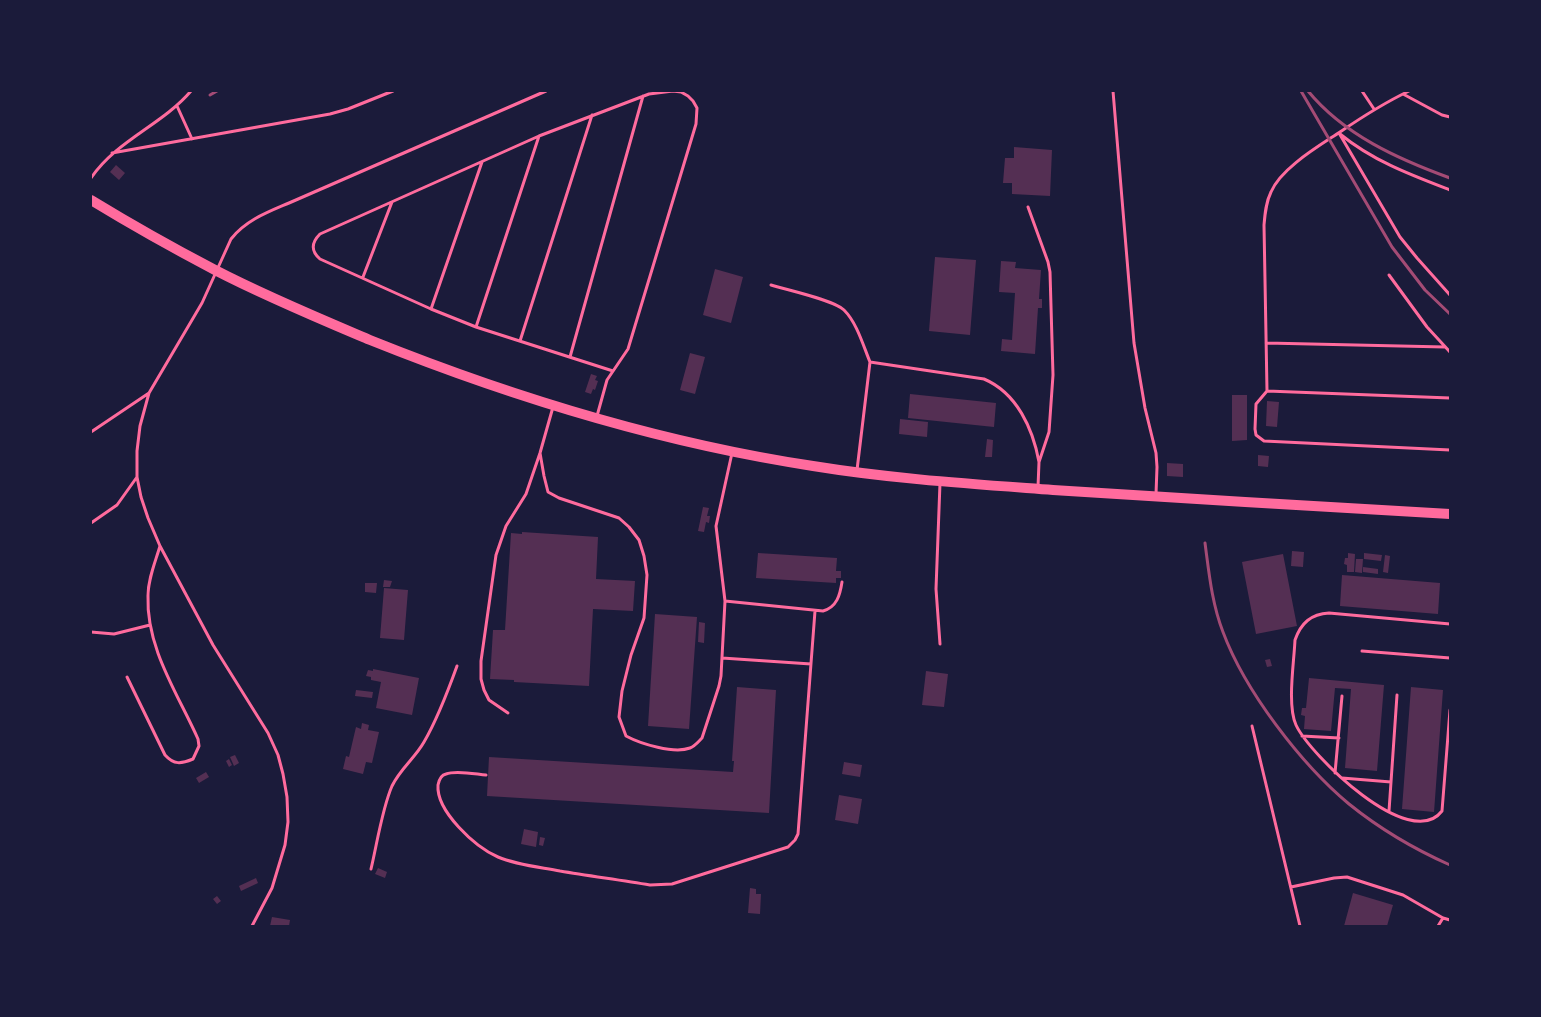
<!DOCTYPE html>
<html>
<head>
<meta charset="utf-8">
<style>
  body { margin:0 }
  #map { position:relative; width:1541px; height:1017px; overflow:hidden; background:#1b1b3a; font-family:Overpass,sans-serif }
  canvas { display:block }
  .frame { position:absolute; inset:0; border:92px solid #1b1b3a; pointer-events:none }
</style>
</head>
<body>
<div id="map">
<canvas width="1541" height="1017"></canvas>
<div class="frame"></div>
</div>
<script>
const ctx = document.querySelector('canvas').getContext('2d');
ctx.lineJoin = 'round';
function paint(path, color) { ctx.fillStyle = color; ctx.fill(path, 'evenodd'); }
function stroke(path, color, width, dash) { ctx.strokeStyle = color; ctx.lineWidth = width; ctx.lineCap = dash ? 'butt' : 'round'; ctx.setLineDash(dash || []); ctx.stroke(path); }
const building = new Path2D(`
  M1014,147L1052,150L1050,196L1012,194V183H1003L1005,158H1014Z
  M116,165L125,173L119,180L110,172Z
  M935,257L976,260L970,335L929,331Z
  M1001,261L1016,262L1015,268L1041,270L1039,299H1042V308H1038L1035,354L1001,351L1002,339L1012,340L1015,293L999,292Z
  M715,269L743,277L731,323L703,315Z
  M690,353L705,357L695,394L680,390Z
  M591,374L597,376L595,380L598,381L595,390L593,389L591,394L585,392Z
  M910,394L996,403L994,427L908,418Z
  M1232,395H1247V440L1232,441Z
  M1267,401L1279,402L1277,427L1266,426Z
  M900,419L928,422L927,437L899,434Z
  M987,439L993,440L992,457H985Z
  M1258,455L1269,456L1268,467L1258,466Z
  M1167,463L1183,464V477L1167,476Z
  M703,507L709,508L707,516H710L709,523L706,522L704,532L698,531Z
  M522,532L598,537L596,579L635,581L633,611L593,609L589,686L514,682V680L490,679L493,630H505L511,533L522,534Z
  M1292,551L1304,552L1303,567L1291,566Z
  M758,553L837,558L836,571H841V578H836V583L756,578Z
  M1348,553L1355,554L1354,572H1347V565L1344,564L1345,558H1348Z
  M1364,553L1382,555L1381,561L1364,559Z
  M1283,554L1297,626L1256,634L1242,562Z
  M1385,555L1390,556L1388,573L1383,572Z
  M1356,559H1363L1362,573L1355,572Z
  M1363,567L1378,569V574L1363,572Z
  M1342,575L1440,583L1438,614L1340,606Z
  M384,580L392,581L390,587H383Z
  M365,583H377L376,593L365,592Z
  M384,588L408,590L404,640L380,638Z
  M655,614L697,617L689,729L648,726Z
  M699,622L705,623L704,643L698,642Z
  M1270,659L1272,666L1267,667L1265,660Z
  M373,669L419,678L412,715L376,708L381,682L371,680V677L366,676L368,670L373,671Z
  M926,671L948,674L944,707L922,705Z
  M1309,678L1384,685L1377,771L1345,768L1351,689L1335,688L1331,731L1304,729L1305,716L1301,715L1302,708H1306Z
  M737,687L776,690L769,813L487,796L489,757L733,772L734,761H732Z
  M1411,687L1443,690L1434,812L1402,809Z
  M356,690L373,692L372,698L355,696Z
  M362,723L369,725L368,730L379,732L372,763L366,762L363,774L343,769L346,756L349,757L356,727L361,729Z
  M235,755L239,763L234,766L230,757Z
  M229,759L232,765L229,767L226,761Z
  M844,762L862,765L860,777L842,774Z
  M206,772L209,777L199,783L196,778Z
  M839,795L862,799L858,824L835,820Z
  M524,829L538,832L536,847L521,844Z
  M540,837L545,838L543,846L539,845Z
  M378,868L387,872L385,878L375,874Z
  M256,878L258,883L241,891L239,886Z
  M750,888L756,889V894H761L760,914L748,913Z
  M1353,893L1393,905L1387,926H1344Z
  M217,896L221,901L217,904L213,899Z
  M272,917L290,920L289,926H270Z`);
const service = new Path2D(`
  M1113,91L1134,343L1145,408L1156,453L1157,467L1156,494
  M1362,91L1374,109
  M1409,91C1384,103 1362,117 1340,132C1319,146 1281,168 1271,192C1266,202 1265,213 1264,225L1267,391L1450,398
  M1403,94L1442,115L1450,117
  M177,106L192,139
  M1339,133L1400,237L1417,258L1450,295
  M1340,134C1373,161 1411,175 1450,190
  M112,153L330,114L348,109L393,91
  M91,178C117,140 162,125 191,91
  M1028,207L1048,262L1050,272L1053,375L1049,432L1039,462L1038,487
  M1389,275L1427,327L1450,352
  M363,277L392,202
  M771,285C787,290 834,300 844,310C857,323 863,345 870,362
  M431,309L482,162
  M476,327L539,136
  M520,341L592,115
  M1266,343L1445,347
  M570,357L643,96
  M1267,391L1256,404L1255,429L1256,435L1264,441L1450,450
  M597,416L607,380L628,349L696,124L697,108L693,101L688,96L681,92L673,91L649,94L539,136L320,234C311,243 311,251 320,259L431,309L476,327L613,371
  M91,432L149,393
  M540,453L544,476L548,492L559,498L619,518L629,527L639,540L644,556L647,575L644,618L631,655L622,691L619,717L626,736C641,744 674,754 690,748C695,746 698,742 702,738L719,686L721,676L725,601L716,526L732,453
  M857,470L870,362L984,379C1017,393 1033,429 1039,462
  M940,483L936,589L940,644
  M91,523L117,505L137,477
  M725,601L823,611C837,607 840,595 842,582
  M1450,624L1329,613C1311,614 1301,623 1295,640C1294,663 1287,705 1296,725C1310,755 1410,853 1442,811L1450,710
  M91,632L114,634L150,625
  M1362,651L1450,658
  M722,658L811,664
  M127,677L165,755C174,765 181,764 193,759L199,746L198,739C178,694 146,648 148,596C148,579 155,563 160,546
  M508,713L489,700L484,690L481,679V661L496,555L506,526L526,494L540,453L553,407
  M1252,726L1300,926
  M1302,736L1339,738
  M1335,773L1342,696
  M486,775C475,774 456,770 446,774C441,775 439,780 438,785C436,811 475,847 498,857C517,865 539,867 560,871C590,876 620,880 650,885L672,884L788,847L795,840L798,834L815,611
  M1342,778L1391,782
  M1389,811L1397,695
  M371,869C377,844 382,809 392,786C400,769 415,758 424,742C438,718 448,691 457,666
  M1291,887L1334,878L1347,877L1403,895L1443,918L1450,920
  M252,926L272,888L285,845L288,822L287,797L283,774L278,755L268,733L213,645L160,546L148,518L141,497L137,477V451L140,426L149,393L202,303L231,239C246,220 268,212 289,203L546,91
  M1438,926L1443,918`);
const primary = new Path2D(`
  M91,200C132,225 173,248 215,270C265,296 318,318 370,340C512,397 662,443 813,466C893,479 973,484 1053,490C1185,499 1318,506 1450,514`);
const rail = new Path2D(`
  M1301,91L1392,247L1425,290L1450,314
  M1308,91C1344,135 1398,159 1450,178
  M210,95L217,91
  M1205,543C1209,573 1212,604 1223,632C1245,691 1301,764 1349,804C1380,829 1414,849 1450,865`);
paint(building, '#542f53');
stroke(service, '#ff6b9d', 3);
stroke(primary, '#ff6b9d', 10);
stroke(rail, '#a44b75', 3);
</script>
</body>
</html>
